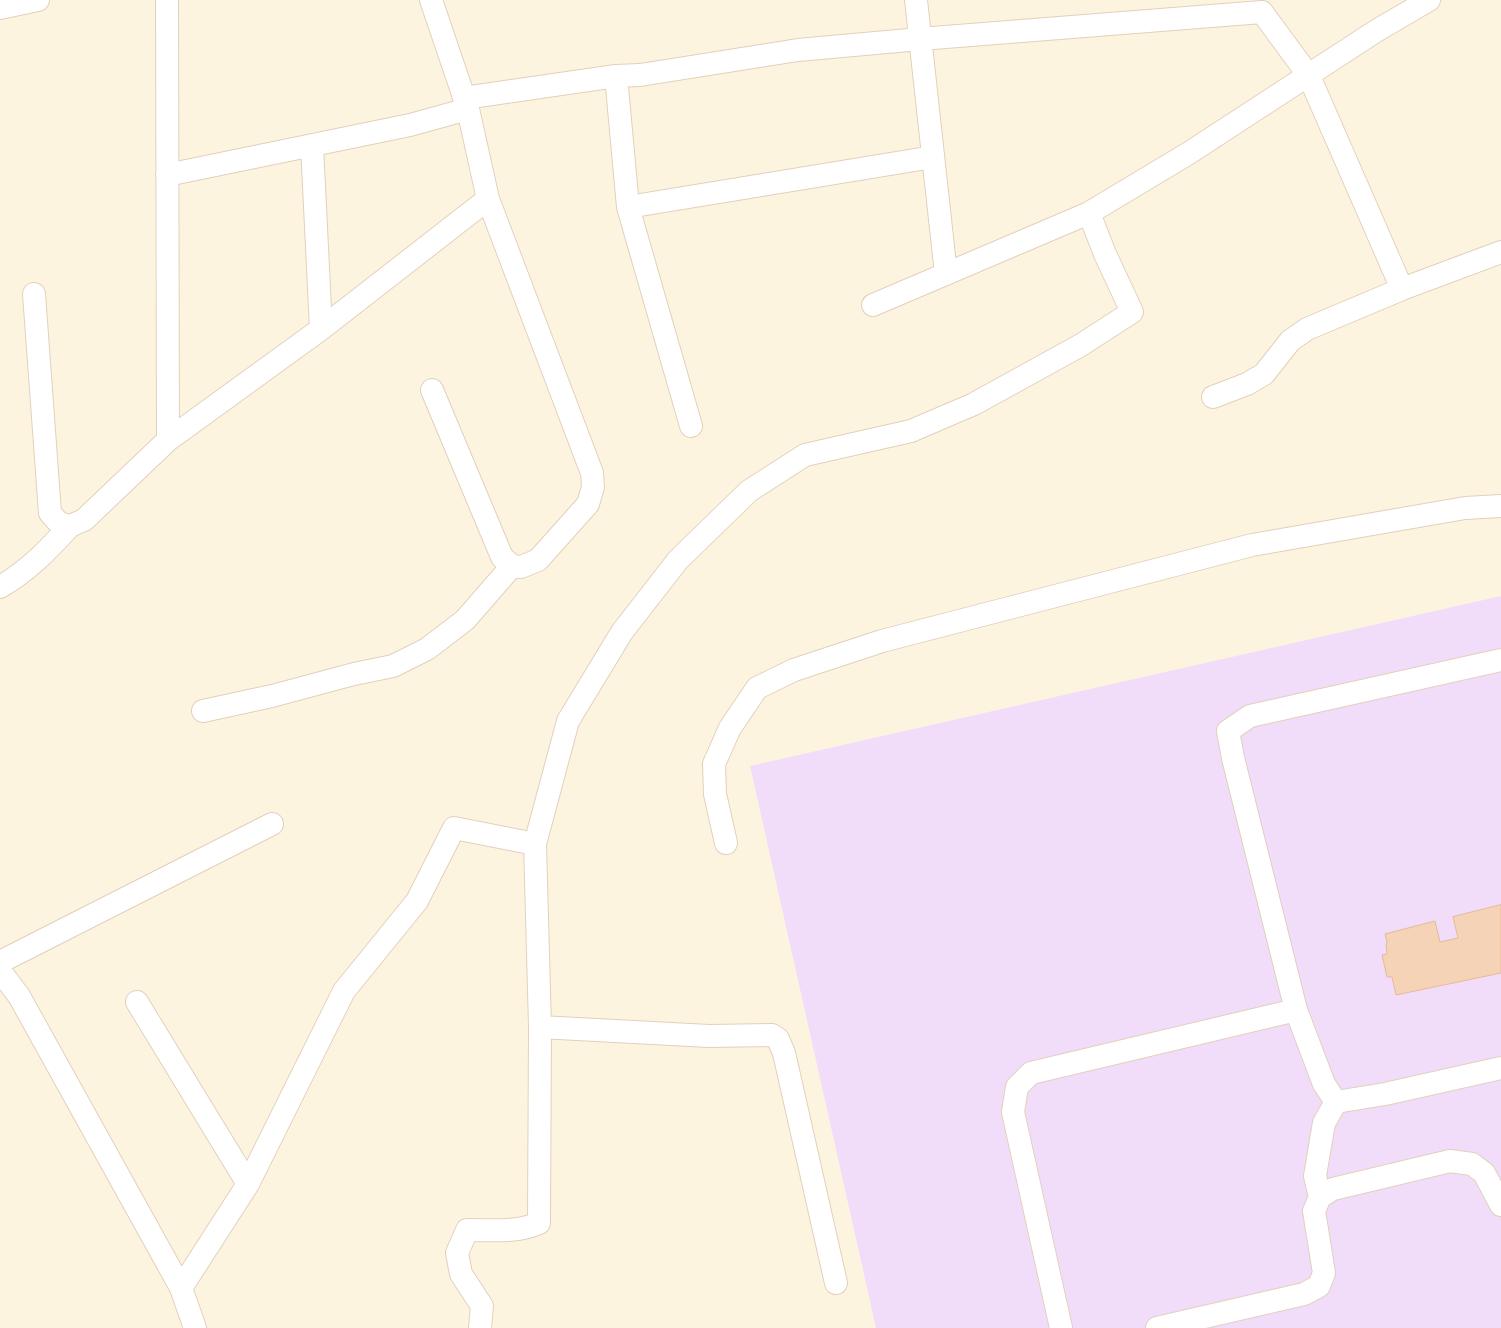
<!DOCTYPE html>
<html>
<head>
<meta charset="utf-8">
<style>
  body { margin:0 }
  canvas { display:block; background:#fdf4e0 }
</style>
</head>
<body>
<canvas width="1501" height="1328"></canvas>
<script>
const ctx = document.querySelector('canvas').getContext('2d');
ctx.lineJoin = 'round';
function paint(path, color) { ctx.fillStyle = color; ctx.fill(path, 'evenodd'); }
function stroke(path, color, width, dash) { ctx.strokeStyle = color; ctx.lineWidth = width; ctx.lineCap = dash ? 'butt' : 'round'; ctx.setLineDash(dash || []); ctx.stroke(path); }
const education = new Path2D(`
  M1501,596V1328H876L750,766Z`);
const building = new Path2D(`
  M1501,905V973L1396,995L1392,977H1387L1382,955L1387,954L1386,945L1387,942L1385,934L1435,921L1440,942L1458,938L1453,917Z`);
const minor = new Path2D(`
  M167,0L168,440
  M431,0L468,109L488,199L592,473L593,487L588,504L538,560L521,567L512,566L502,557L432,390
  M916,0L946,274
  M0,8L38,0
  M616,76L628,207L691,426
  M464,98L616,76L640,75L798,50L920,39L1262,12L1309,76L1402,289
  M312,145L321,329
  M167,175L410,125L468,109
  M628,207L933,157
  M34,294L50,513L59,523L70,526L84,520L168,440L321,329L488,199
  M873,305L1089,213
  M1213,397L1247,384L1264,374L1290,341L1307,329L1402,289L1501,252
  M0,587C28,571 49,549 70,526
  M1501,660L1250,716L1228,731L1233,758L1296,1010L1324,1084L1336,1102L1385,1094L1501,1068
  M203,711L272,696L354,674L393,666L427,649L465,620L512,566
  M726,843L715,794L714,764L730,728L757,688L794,670L882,641L1252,545L1465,508L1501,506
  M0,962L272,824
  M0,971L19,996L181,1288L195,1328
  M137,1002L248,1184
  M540,1027L709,1036L772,1035L778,1039L784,1053L836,1283
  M1320,1197L1315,1176L1320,1146L1324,1123L1336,1102
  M181,1288L248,1184L344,991L417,901L454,828L535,844
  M480,1328L482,1306L461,1274L457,1253L467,1230C492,1230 517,1233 539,1223L540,1027L535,844L568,721L622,632L678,560L749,491L805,455L911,431L974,404L1081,345L1132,312L1105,254L1089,213L1189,153L1376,31L1429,0
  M1061,1328L1013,1112L1017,1087L1031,1073L1296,1010
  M1157,1328L1304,1294L1319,1286L1324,1273L1314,1211L1320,1197L1333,1189L1450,1161L1472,1164L1484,1173L1501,1205`);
paint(education, '#f1ddf9');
paint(building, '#f4d3b7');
stroke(building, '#e7ba96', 1);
stroke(minor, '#e2d0bc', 24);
stroke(minor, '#fff', 22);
</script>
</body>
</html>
